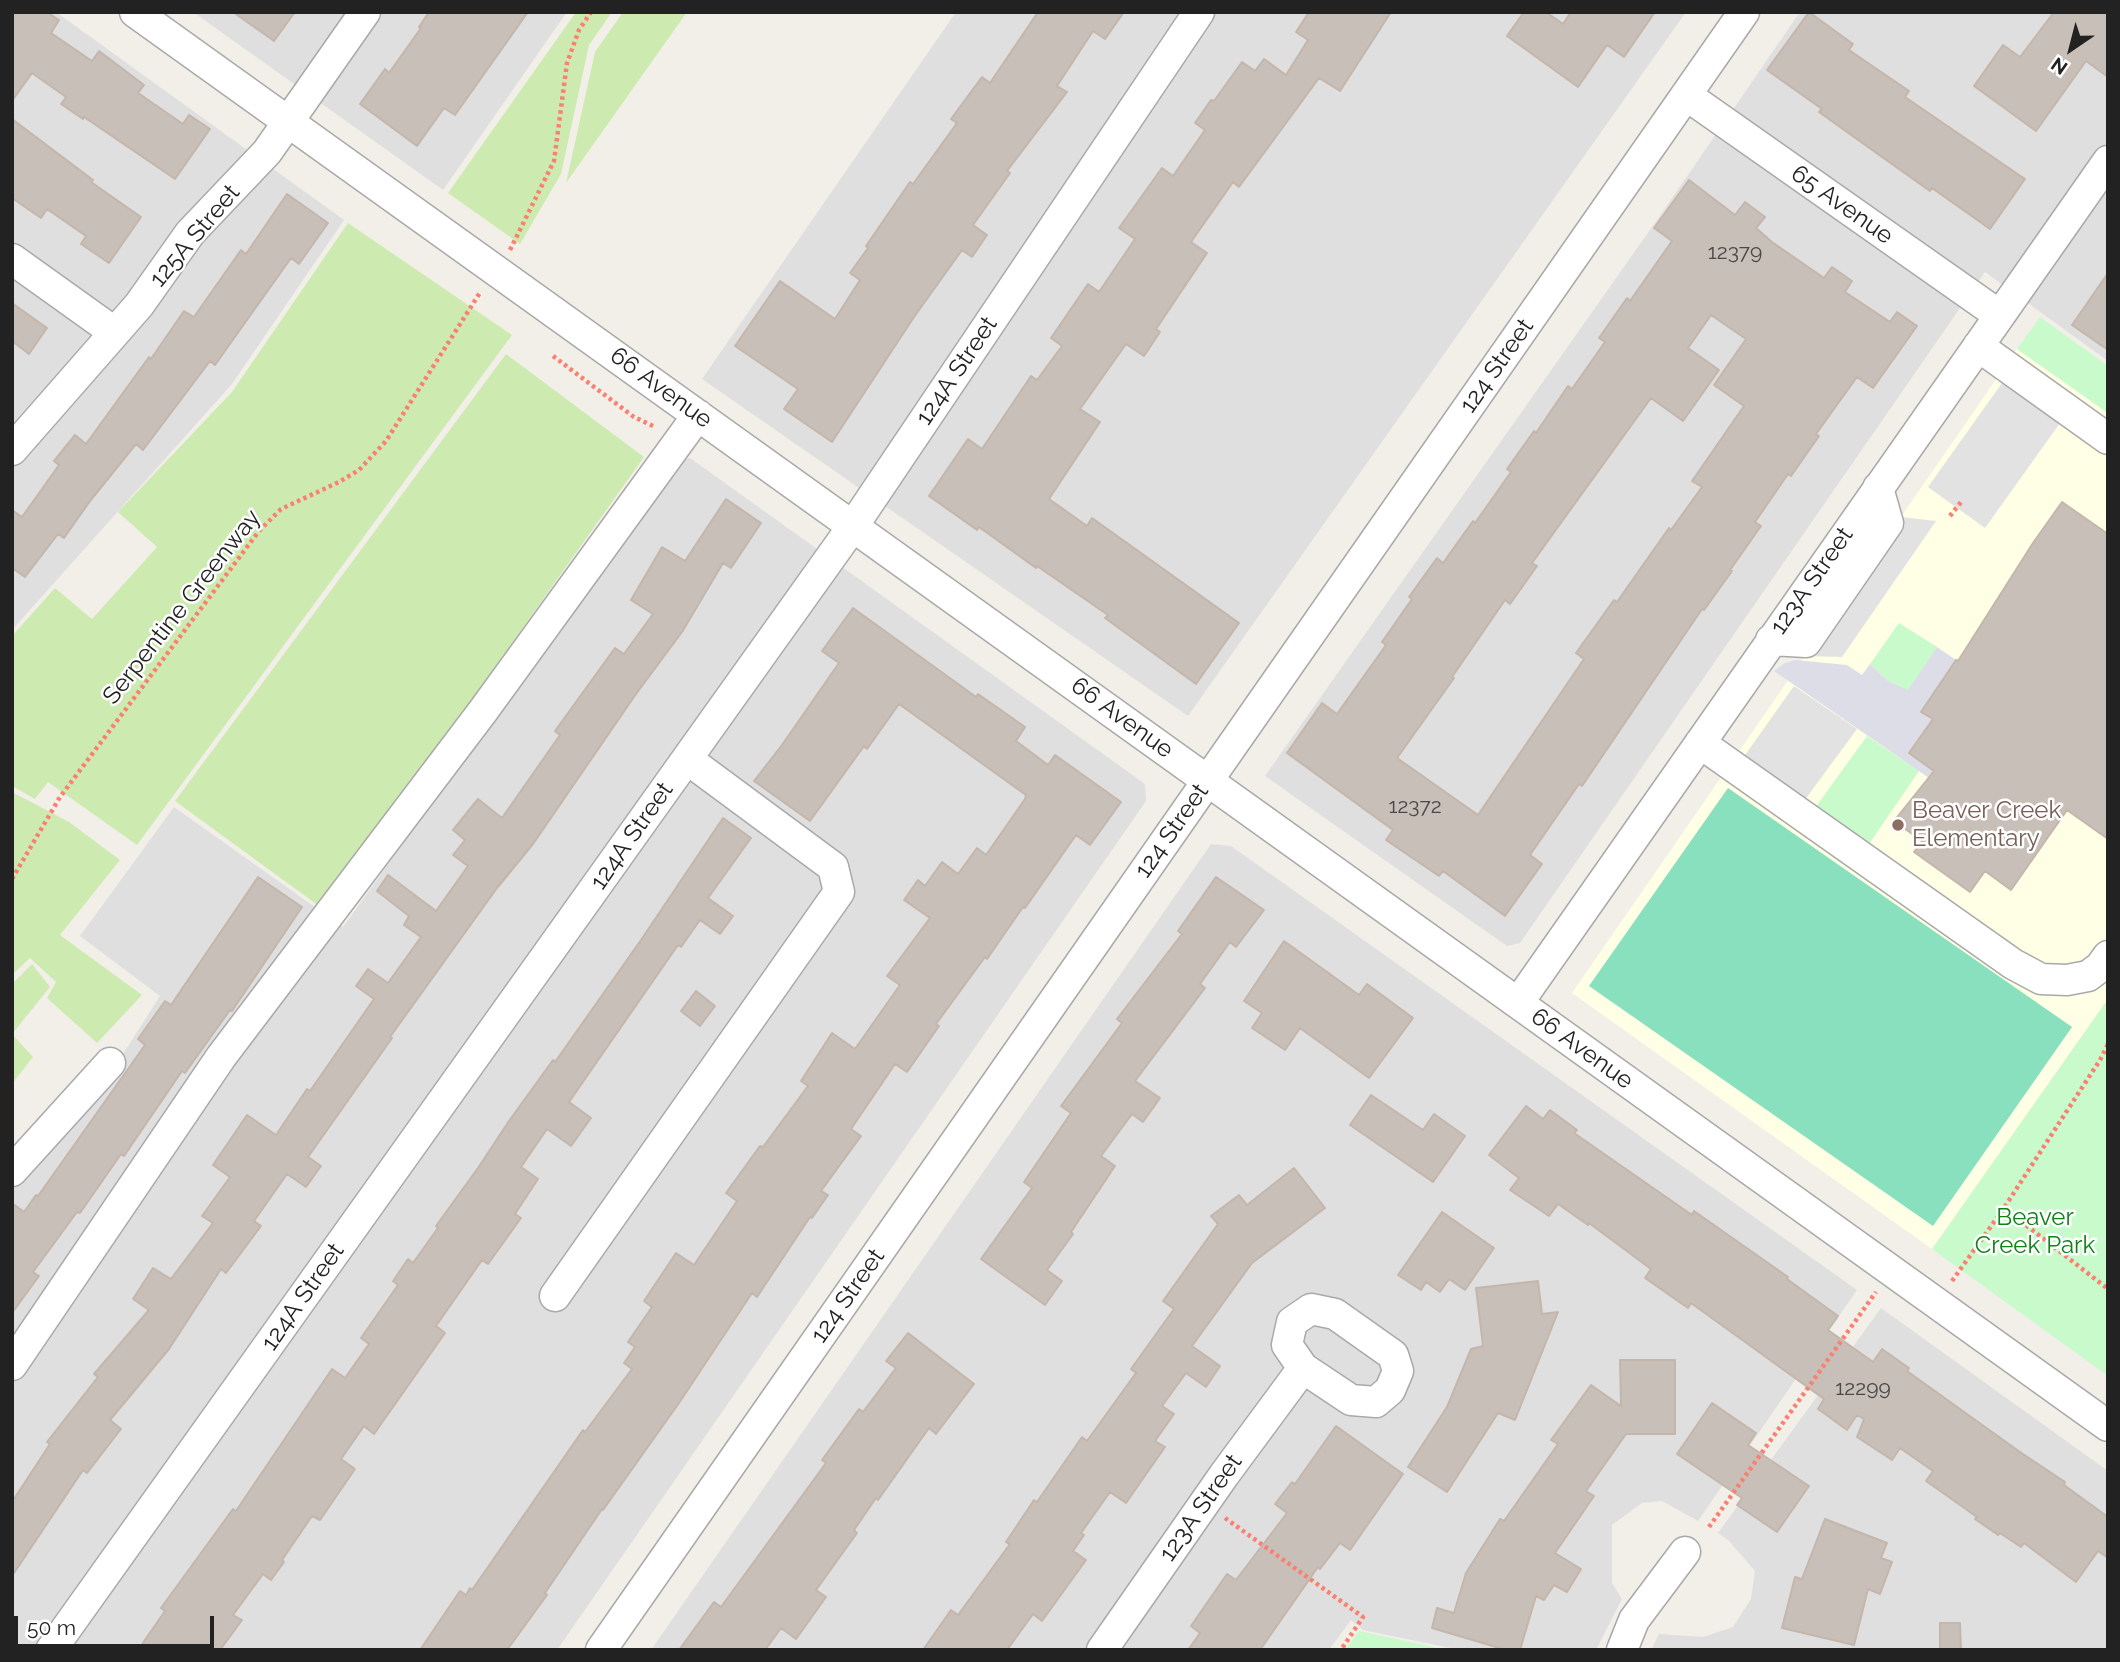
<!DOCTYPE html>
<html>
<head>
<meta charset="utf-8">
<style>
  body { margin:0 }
  #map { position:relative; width:2120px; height:1662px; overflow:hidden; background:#f2efe9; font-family:Raleway,sans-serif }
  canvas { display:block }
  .frame { position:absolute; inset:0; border:14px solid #222; pointer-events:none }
  .north { position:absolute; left:2036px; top:14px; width:70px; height:70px; -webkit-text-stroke:5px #fff; paint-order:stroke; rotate:215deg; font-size:19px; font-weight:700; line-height:28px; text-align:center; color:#222 }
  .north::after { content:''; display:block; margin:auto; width:24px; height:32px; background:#222; clip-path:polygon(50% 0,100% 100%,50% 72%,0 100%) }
  .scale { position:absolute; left:14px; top:1616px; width:200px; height:32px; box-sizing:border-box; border:4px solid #222; border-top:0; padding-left:9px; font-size:21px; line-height:24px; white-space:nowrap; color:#222; -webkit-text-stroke:5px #fff; paint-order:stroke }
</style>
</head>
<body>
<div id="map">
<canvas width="2120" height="1662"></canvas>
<div class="frame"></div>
<div class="north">N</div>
<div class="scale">50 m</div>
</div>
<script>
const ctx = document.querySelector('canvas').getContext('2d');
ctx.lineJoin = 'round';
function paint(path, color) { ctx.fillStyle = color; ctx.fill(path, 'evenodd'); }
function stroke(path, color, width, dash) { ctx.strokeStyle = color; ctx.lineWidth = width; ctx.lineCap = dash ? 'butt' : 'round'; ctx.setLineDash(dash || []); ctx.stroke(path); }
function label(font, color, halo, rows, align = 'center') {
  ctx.font = font + ' Raleway,sans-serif'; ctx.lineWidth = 5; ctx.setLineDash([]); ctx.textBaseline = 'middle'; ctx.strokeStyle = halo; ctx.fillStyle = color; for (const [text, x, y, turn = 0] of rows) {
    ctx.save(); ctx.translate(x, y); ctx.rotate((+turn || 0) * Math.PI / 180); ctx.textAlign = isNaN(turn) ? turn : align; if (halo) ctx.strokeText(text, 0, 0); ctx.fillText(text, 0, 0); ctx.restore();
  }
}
const residential = new Path2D(`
  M12,12H56L344,220L232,384L12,630Z
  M193,12H567L443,190Z
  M956,12H1686L1188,716L702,379Z
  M1800,12H2108V361L1985,272L1520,943L1507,946L1265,776L1657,220Z
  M690,458L1145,784L1146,801L557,1650H12V1184L105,1082L160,996L80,936L174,807L343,927L677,462Z
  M1211,844L1231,846L1857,1290L1698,1521L1662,1501L1642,1503L1612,1525V1583L1622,1599L1596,1650H1460L1363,1630L1351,1620L1329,1650H651Z
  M1881,1308L2108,1471V1650H1651L1659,1634L1703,1637L1733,1627L1751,1599L1755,1571L1729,1541L1718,1533Z`);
const education = new Path2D(`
  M2017,349L2108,413V999L1932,1249L1572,993Z`);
const grass = new Path2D(`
  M576,12H612L589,45L561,174L520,244L448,193Z
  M623,12H687L566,183L595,52Z
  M348,223L512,335L137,845L48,782L35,799L12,786V636L55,588L92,619L157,547L118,512L232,392Z
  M506,354L644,457L323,909L175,801Z
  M12,792L69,822L120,860L60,935L142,995L97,1043L47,998L56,982L30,958L12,975Z
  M32,964L50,987L12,1034L33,1057L12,1084V984Z`);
const park = new Path2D(`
  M2040,317L2108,366V413L2017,349Z
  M1899,623L1937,647L1908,691L1888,681L1870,664Z
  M1867,736L1919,771L1869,844L1815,808Z
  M2108,999V1376L1932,1249Z
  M1359,1631L1447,1650H1345Z`);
const pitch = new Path2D(`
  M1728,788L2072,1027L1933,1226L1589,986Z`);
const parking = new Path2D(`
  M2002,383L2060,423L1985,528L1928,487Z
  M1901,517L1936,521L1842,657L1804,656Z
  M1794,686L1857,729L1804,801L1743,758Z`);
const plaza = new Path2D(`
  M1937,647L1956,660L1921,712L1959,737L1929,778L1774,671L1785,663L1795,660L1847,665L1862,675L1870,664L1888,681L1908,690Z`);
const building = new Path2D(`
  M12,12H47L59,20L51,33L92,61L99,51L144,85L138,93L183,124L189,115L210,129L175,179L84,117L83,119L61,104L66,97L32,73L12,101Z
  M233,12H295L274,41Z
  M429,12H528L455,115L444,108L417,146L360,104L385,69L389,73L421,28L419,27Z
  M1038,12H1124L1105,39L1093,31L1057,86L1067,92L1007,171L1010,173L973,225L987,235L972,257L962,250L914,317L832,442L784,409L798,389L735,346L780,281L835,319L860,280L850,273L868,248L866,246L910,182L913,184L957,123L951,119L982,77L990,83Z
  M1309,12H1391L1340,91L1319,78L1239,187L1233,182L1191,242L1207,253L1156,329L1160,332L1144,356L1126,344L1080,409L1100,422L1049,499L1087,526L1092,518L1239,623L1196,684L1105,618L1108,615L1037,566L1036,568L979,527L977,530L929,496L968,439L982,449L1031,376L1037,380L1062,346L1051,338L1088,284L1099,292L1135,239L1119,228L1162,168L1173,176L1205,130L1195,123L1211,100L1214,101L1242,62L1255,71L1264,59L1286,75L1308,40L1296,32Z
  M1524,12H1546L1563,24L1571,12H1655L1624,57L1607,45L1578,87L1507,36Z
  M1809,12L1853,44L1849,50L1909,91L1905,97L2025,179L1990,229L1932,188L1930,191L1882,157L1819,112L1822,109L1767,70Z
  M2054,12H2108V77L2086,61L2036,131L1974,86L2003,45L2020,57Z
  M12,119L93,180L91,182L141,217L109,263L81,244L86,236L47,209L41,218L12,198Z
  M1689,180L1735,215L1745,202L1765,217L1756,228L1772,242L1824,278L1832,267L1852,281L1845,292L1890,322L1897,312L1917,326L1873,388L1857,377L1816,434L1819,436L1791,476L1788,474L1755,522L1761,526L1730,570L1732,571L1704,610L1702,609L1582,786L1579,784L1530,855L1542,864L1505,916L1443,871L1439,876L1386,840L1393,830L1287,753L1322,703L1337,714L1386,645L1382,642L1412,599L1409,597L1437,558L1443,563L1473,521L1475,523L1511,472L1507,469L1534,431L1536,433L1568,386L1572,389L1605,342L1599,338L1627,298L1630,301L1672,241L1654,228ZM1711,315L1746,339L1714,385L1744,406L1692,481L1702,487L1671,530L1669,528L1617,602L1614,600L1576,653L1584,659L1478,815L1397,758L1454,678L1452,677L1505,600L1510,604L1537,566L1532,563L1651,398L1683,421L1719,370L1688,348Z
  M287,194L328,223L299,264L291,258L215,365L210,361L143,450L136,444L90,501L64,538L58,534L25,577L12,568V510L22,517L59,465L54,461L75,435L86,444L149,357L151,359L184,311L194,317L241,250L246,254Z
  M2108,273V350L2072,325Z
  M12,303L47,328L29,354L12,341Z
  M726,499L761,523L731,568L723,563L682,632L636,694L533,844L497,888L390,1037L392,1038L308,1157L321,1166L306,1187L287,1174L254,1221L261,1226L226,1273L221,1269L169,1349L110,1420L121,1429L87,1473L83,1470L12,1576V1502L50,1444L47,1442L98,1377L94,1374L149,1310L133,1299L153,1268L171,1279L213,1223L202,1216L230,1177L213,1165L247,1115L276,1135L307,1089L310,1091L374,999L356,986L368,969L388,983L421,937L404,925L409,916L377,891L388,875L436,911L468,866L453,855L465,840L453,830L478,799L502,818L560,735L555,731L615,648L624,654L653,614L631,600L662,547L685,561Z
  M2062,502L2108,534V839L2067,810L2011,890L1985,871L1970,892L1914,852L1922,841L1894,821L1934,771L1909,753L1933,719L1921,712L1956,660L1958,661L2033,543Z
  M853,608L976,697L978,694L1025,727L1016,741L1048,765L1055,755L1121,802L1090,845L1076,835L1025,908L1023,907L987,959L985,957L936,1024L939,1026L907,1072L895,1064L851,1129L861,1136L821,1191L828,1195L812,1218L810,1217L757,1297L752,1293L679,1403L603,1510L602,1509L545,1593L547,1595L507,1650H420L460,1591L466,1595L470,1588L472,1590L583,1430L585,1432L632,1369L624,1363L635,1347L628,1342L652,1307L644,1301L676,1253L694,1265L737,1201L726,1193L760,1146L763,1147L808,1086L801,1081L832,1033L855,1049L900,985L887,976L930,918L904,900L918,880L925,886L942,862L958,874L977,848L986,855L1025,799L1026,795L899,704L867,749L864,746L810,821L754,781L782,745L839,663L822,651Z
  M723,818L751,838L708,898L733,916L720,934L700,920L681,947L678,945L569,1102L591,1118L571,1146L547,1129L521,1167L538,1179L515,1214L521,1218L488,1264L482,1260L436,1326L445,1333L374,1434L364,1426L341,1459L355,1469L320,1520L312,1516L282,1560L284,1562L271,1580L263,1574L233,1615L242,1620L220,1650H138L165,1611L161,1608L233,1509L236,1511L332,1369L345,1378L369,1344L361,1338L398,1285L393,1281L408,1259L413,1263L438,1228L436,1226L478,1168L509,1121L553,1060L555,1062L641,940Z
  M258,877L302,907L232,1011L230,1010L185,1073L182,1071L124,1156L121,1154L80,1213L77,1212L33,1272L39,1276L12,1313V1203L24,1212L36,1195L38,1196L145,1045L138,1039L165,1001L171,1005Z
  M1216,877L1264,910L1236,947L1230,942L1200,984L1205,988L1135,1081L1160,1098L1143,1122L1132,1114L1101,1156L1115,1166L1071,1232L1073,1234L1047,1270L1062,1281L1045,1305L981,1259L1032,1188L1024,1182L1071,1113L1061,1106L1122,1023L1117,1019L1182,934L1178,931Z
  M1284,941L1359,995L1367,984L1413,1018L1369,1078L1300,1028L1285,1050L1252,1028L1262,1013L1244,1001Z
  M696,991L715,1006L700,1026L681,1011Z
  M1371,1095L1423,1130L1434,1114L1465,1136L1433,1182L1350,1125Z
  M1526,1106L1543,1119L1550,1110L1577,1130L1574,1133L1692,1215L1694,1211L1788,1277L1787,1279L1838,1316L1828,1330L1873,1362L1882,1349L1909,1368L1907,1371L2020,1452L2065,1482L2064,1485L2108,1517V1558L2098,1551L2076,1582L2024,1543L2021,1547L2000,1533L1998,1535L1975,1519L1977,1517L1926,1481L1933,1471L1900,1448L1892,1460L1857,1437L1864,1419L1857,1415L1847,1430L1818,1409L1824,1399L1691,1303L1688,1308L1645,1278L1651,1269L1589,1223L1588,1225L1558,1204L1549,1216L1510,1190L1519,1178L1489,1155Z
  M1294,1168L1325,1208L1252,1263L1192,1346L1220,1366L1206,1387L1186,1373L1162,1406L1174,1414L1155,1441L1165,1447L1126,1503L1110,1492L1081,1533L1084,1535L1073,1551L1086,1560L1042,1621L1033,1614L1007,1650H923L951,1610L958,1615L1010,1544L1006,1542L1034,1500L1037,1502L1082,1437L1087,1441L1136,1373L1131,1369L1174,1309L1163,1301L1218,1224L1211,1216L1239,1195L1247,1205Z
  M1442,1212L1494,1248L1465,1290L1449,1279L1440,1292L1426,1282L1421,1290L1398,1275Z
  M1538,1281L1542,1314L1558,1312L1515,1420L1498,1413L1447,1492L1408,1467L1447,1407L1471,1349L1483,1346L1476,1288Z
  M908,1333L974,1384L936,1434L929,1428L878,1500L876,1498L854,1530L857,1533L816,1590L826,1597L796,1639L781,1628L765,1650H679L714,1602L721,1607L826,1463L822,1460L859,1409L863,1412L896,1368L886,1361Z
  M1620,1360H1675V1434H1626L1586,1491L1594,1496L1555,1553L1581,1569L1567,1592L1554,1585L1544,1600L1536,1596L1520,1650H1506L1432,1628L1437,1608L1454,1613L1466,1573L1500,1519L1504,1521L1558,1444L1551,1440L1591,1385L1621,1406Z
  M1712,1403L1756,1433L1748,1445L1809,1486L1777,1532L1737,1505L1742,1498L1677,1454Z
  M1336,1426L1403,1474L1350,1550L1340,1543L1320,1569L1318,1567L1260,1650H1188L1200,1633L1191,1626L1227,1574L1236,1580L1287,1513L1275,1504L1292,1482L1295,1484Z
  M1825,1519L1887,1543L1881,1558L1892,1562L1880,1594L1868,1589L1854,1645L1782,1628L1795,1577L1802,1579Z
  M1940,1623H1960L1961,1650H1940Z`);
const path = new Path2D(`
  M510,250L554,161L567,63L579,30L591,12
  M553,356L634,417L655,427
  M1950,516L1961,502
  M12,879L60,797L259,531L281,509L339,482L359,470L386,441L481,291
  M2004,1208L2108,1289
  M1952,1281L2004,1208L2100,1060L2108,1044
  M1225,1518L1363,1617L1341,1650
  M1709,1527L1876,1292`);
const minor = new Path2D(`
  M135,12L2108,1426
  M1686,95L1999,315
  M12,259L114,332
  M1978,346L2108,439
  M12,450L139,305L190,233L267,152L365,12
  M1771,640L1806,642L1888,523L1878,488
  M1700,743L2013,964L2041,979L2067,980L2088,976L2100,967L2108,956
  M1518,1003L2108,161
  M12,1171L110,1063
  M555,1296L839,892L833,867L687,759
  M1311,1309L1335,1314L1393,1355L1398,1371L1390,1390L1376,1402L1351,1400L1303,1368L1287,1345L1292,1322Z
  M12,1365L221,1057L483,711L698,415
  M51,1650L853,526L1199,12
  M601,1650L1744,12
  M1102,1650L1224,1475L1303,1368
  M1622,1650L1634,1620L1685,1552`);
const markers = [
  [1898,825,7,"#8d6e63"]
];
const numberNames = [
  ["12379",1735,253],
  ["12372",1415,807],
  ["12299",1863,1389]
];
const streetNames = [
  ["65 Avenue",1842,205,35],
  ["125A Street",195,236,-50],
  ["124 Street",1497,366,-55],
  ["124A Street",957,371,-56],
  ["66 Avenue",661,388,36],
  ["123A Street",1812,581,-55],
  ["Serpentine Greenway",182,607,-52],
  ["66 Avenue",1122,718,36],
  ["124 Street",1172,831,-55],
  ["124A Street",632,836,-55],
  ["66 Avenue",1582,1049,36],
  ["124 Street",848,1296,-55],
  ["124A Street",303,1297,-55],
  ["123A Street",1201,1508,-55]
];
const educationNames = [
  ["Beaver Creek",1912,811],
  ["Elementary",1912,839]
];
const parkNames = [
  ["Beaver",2035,1218],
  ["Creek Park",2035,1246]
];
paint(residential, '#e0dfdf');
paint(education, '#ffffe5');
paint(grass, '#cdebb0');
paint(park, '#c8facc');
paint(pitch, '#88e0be');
paint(parking, '#e2e2e2');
paint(plaza, '#dddde8');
paint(building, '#c7bfb8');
stroke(building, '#c4b6ab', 2);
stroke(minor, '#a9a9a9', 33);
stroke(path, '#fa8072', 4.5, [3.5, 3.5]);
stroke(minor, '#fff', 30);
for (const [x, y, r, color] of markers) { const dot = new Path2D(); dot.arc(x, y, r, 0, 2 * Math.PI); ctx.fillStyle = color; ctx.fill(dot); stroke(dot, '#fff', 2.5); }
label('21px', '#4b4948', null, numberNames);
label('24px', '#222', '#fff', streetNames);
label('24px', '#785e54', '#fff', educationNames, 'left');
label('24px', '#0c8416', '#fff', parkNames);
</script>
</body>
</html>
